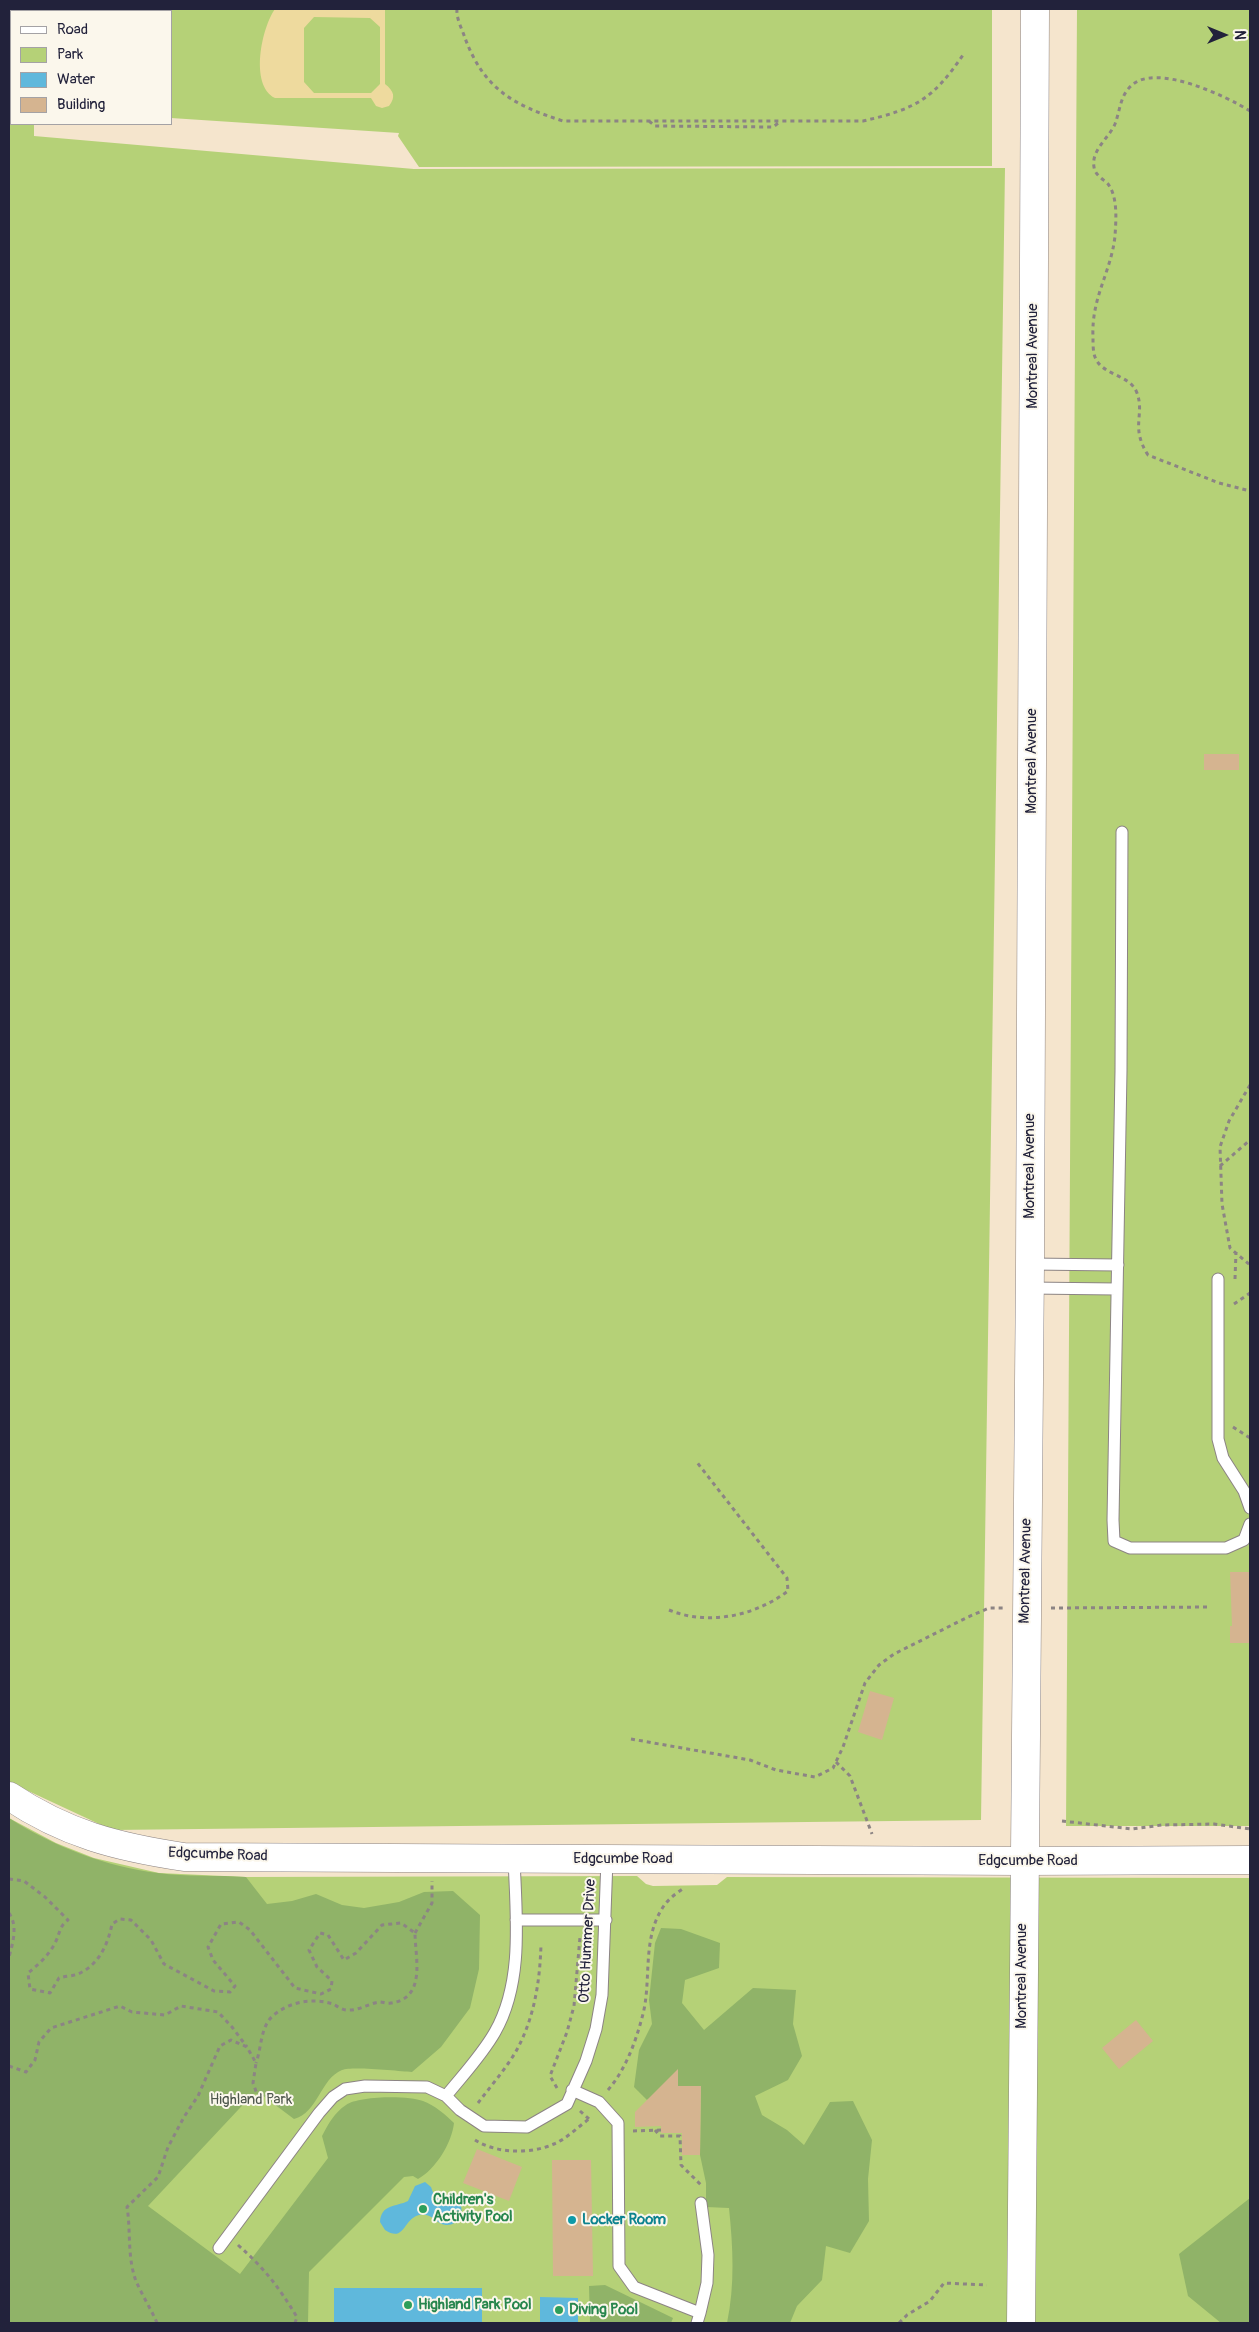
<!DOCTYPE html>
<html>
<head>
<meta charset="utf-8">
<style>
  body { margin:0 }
  #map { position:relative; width:1259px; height:2332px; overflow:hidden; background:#f5e5cd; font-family:Pangolin,sans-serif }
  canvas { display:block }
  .frame { position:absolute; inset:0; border:10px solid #22223b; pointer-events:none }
  .legend { position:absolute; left:10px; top:10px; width:162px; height:115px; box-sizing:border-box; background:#fbf7ec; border:1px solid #a4a2a5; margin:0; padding:6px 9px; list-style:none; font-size:15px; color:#22223b }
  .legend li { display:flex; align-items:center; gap:10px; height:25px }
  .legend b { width:25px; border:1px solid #a4a2a5 }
  .north { position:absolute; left:1199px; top:10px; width:50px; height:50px; -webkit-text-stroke:4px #fbf7ec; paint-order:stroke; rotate:90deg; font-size:14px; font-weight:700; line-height:20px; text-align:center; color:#22223b }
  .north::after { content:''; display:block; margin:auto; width:18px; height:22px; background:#22223b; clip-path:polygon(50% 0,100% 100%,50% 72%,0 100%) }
</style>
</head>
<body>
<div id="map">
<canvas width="1259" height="2332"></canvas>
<div class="frame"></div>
<ul class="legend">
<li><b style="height:6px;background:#fff"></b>Road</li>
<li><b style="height:14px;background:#b5d177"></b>Park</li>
<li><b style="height:14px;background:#5fb8dc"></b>Water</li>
<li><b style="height:14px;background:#d5b490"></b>Building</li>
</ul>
<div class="north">N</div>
</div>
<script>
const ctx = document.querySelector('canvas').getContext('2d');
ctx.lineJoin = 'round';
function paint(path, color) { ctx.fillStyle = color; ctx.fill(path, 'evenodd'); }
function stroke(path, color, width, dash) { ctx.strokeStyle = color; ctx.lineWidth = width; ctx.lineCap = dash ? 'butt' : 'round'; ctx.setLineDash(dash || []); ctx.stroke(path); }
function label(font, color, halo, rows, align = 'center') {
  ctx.font = font + ' Pangolin,sans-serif'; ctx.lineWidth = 4; ctx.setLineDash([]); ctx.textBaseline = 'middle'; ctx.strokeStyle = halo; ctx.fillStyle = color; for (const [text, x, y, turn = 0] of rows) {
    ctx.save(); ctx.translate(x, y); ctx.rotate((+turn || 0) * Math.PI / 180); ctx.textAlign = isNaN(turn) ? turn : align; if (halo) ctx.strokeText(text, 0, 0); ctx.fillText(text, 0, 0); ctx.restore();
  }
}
const green = new Path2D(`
  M9,9H33V11H11V124H34V136L414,169L1005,168L981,1820L112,1830L9,1782Z
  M77,9H992V166L419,167L398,136L399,133L171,118V11H77Z
  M1077,9H1250V1826H1066Z
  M9,1818L56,1843L94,1858L159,1873L246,1877L637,1876L646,1884L653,1886L717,1885L727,1877L1250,1878V2323H9Z`);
const forest = new Path2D(`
  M9,1818C53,1846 106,1867 158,1873C187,1877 217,1875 246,1877L267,1904L292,1901L316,1894L342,1905L364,1908L399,1902L424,1892L453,1891L480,1915L479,1969L470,2008L441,2047L412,2072C398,2071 352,2066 342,2070C320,2079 318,2113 294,2119L262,2095L253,2094L148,2206L240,2274L328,2158L322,2136C329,2123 334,2113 346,2105C358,2096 408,2095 423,2101C434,2105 446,2115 454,2123C452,2143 435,2170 418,2179L413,2176L404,2177L309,2272L308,2323H9Z
  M661,1928L681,1929L720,1943L719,1968L685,1980L682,2003L704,2030L753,1988L796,1990L793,2024L802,2056L788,2080L755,2096L762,2115L787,2130L804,2145L830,2102L853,2101L872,2140L868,2179L869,2221L850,2253L826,2246L822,2280L797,2306L790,2323H727C735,2284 733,2248 729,2208L706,2207V2183L700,2155L701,2086L678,2090V2079L647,2100L634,2087L639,2050L652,2024L649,2000L655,1943Z
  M1250,2198V2323H1221L1188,2296L1179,2254Z
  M605,2285L673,2318L671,2323H590L589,2286Z`);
const sand = new Path2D(`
  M275,9H385V84C394,91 396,97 389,106L382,108L376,106L371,98H275C249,85 262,27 275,9ZM314,17L370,18L380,27V84L371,93H314L304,82V28Z`);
const water = new Path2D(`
  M425,2182L431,2187L435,2198C442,2200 447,2195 454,2198C468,2205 461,2226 446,2225C435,2224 432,2212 419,2215C403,2219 405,2243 385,2230L380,2222C381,2204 396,2207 408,2201L415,2186Z
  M334,2288H482V2323H334Z
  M540,2297L578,2298V2323H540Z`);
const building = new Path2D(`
  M1204,754H1239V770H1204Z
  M1230,1572H1250V1643H1230V1626H1232Z
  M870,1691L894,1698L882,1740L858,1732Z
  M1136,2020L1153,2041L1119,2069L1102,2048Z
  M678,2069V2086H701L700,2155H682V2133H661V2126L635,2127V2112Z
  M477,2149L522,2167L509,2201L463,2183Z
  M552,2160H591L593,2276H553Z`);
const path = new Path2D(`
  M457,9C456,18 462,29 465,38C484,89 513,105 563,121H863C916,109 933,99 963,55
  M1250,111C1226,96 1155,62 1131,86C1120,96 1120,111 1115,124C1109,138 1091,150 1094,167C1095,175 1103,179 1108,184C1118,197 1116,220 1115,236C1111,273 1091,297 1093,338C1093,344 1093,352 1095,357C1102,376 1130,374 1137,393C1145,415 1130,427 1148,455L1219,483L1250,491
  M649,121L655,126L773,127L781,121
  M1250,1085L1229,1121L1220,1147L1222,1204L1230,1248L1250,1265
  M1220,1166L1250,1140
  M1235,1279L1236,1252
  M1234,1304L1250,1293
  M1233,1427L1250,1438
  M1051,1608L1211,1607
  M669,1610C708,1626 755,1616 788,1591L787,1578L696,1461
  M631,1739L750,1760L776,1770L815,1777L833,1768L843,1747L865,1683L879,1665L894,1654L968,1617L989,1608H1004
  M836,1762L850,1776L872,1834
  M1062,1821L1132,1829L1162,1825L1214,1824L1250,1829
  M9,1879L24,1881L45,1897L68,1920C59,1926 60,1934 55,1943C49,1955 38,1965 28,1973L30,1989L50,1993L59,1978C65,1976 73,1976 78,1974C99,1965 108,1944 112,1924L120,1919L131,1920L151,1940L164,1964L214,1991L230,1992L235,1986L213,1960L208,1947L221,1924L239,1922L250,1930L295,1988L321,1994L331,1989L332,1981L317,1967L309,1950L320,1933L328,1935L344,1960L356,1953L382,1925L401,1923L415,1933C415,1957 427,1998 391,2003C387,2004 383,2002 380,2002C369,2003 359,2011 347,2010C342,2010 337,2006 333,2004C313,1998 292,2001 275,2014C260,2025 262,2047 256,2063
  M9,1913C18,1926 13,1942 9,1957
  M415,1933L432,1903V1881
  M9,2066L26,2072L35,2060L39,2042L51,2028L120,2006L132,2012L165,2015L181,2006L218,2012L232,2027L247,2047
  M557,2088L550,2076L567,2032L574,2006L580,1937
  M608,2090C626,2069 636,2041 643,2014C652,1978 641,1935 666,1903C671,1897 678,1892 684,1888
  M478,2103C490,2087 504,2071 515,2053C534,2020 540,1982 541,1944
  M580,2111L589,2119L590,2118
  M655,2130L660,2136H680L681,2165L701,2185V2188
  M633,2131L661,2130
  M475,2140C497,2154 531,2154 554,2144C566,2139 578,2127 589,2119
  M238,2245C265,2269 278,2286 297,2317L295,2323
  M157,2323C151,2309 142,2295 136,2281C127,2257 131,2231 127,2207L158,2177L168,2147L184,2117L198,2096L220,2046L231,2040L247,2047L256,2063L253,2083L261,2105
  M899,2323L907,2315L930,2301L944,2283L987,2285`);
const service = new Path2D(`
  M1122,832L1121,1071L1113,1520L1114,1541L1130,1548H1226L1244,1540L1250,1524
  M1030,1264L1118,1265
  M1218,1279V1439L1223,1458L1244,1491L1250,1508
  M1029,1288L1117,1289
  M516,1920H606
  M572,2090L599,2102L618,2123L619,2266L634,2287L700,2313L697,2323
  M446,2096C463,2075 482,2055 495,2032C524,1981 516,1915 514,1858
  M219,2248L319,2113L333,2097L345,2089L365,2086L427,2087L446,2096L460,2110L484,2126L527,2127L567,2104L586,2061L596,2029L602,1995L607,1859
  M700,2313L707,2283L708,2255L701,2203`);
const tertiary = new Path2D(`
  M9,1796C66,1834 117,1847 184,1857L1023,1861L1250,1860`);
const secondary = new Path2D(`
  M1021,2323L1030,1264L1035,9`);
const markers = [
  [423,2209,5,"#2e9e5b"],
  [572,2220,5,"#0f9aa8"],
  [408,2305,5,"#2e9e5b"],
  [559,2310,5,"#2e9e5b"]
];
const streetNames = [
  ["Montreal Avenue",1033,356,-90],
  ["Montreal Avenue",1032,761,-90],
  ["Montreal Avenue",1030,1166,-90],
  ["Montreal Avenue",1026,1571,-89],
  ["Edgcumbe Road",218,1855,2],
  ["Edgcumbe Road",623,1859],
  ["Edgcumbe Road",1028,1861],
  ["Otto Hummer Drive",588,1941,-87],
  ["Montreal Avenue",1022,1976,-90]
];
const parkNames = [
  ["Highland Park",251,2100]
];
const leisureNames = [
  ["Children's",433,2200],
  ["Activity Pool",433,2217],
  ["Highland Park Pool",418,2305],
  ["Diving Pool",569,2310]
];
const cultureNames = [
  ["Locker Room",582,2220]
];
paint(green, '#b5d177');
paint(forest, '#90b368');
paint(sand, '#eeda9e');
paint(water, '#5fb8dc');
paint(building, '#d5b490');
stroke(service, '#8c8484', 13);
stroke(tertiary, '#8c8484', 29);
stroke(secondary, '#8c8484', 29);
stroke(path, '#8c8484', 3, [4, 4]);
stroke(service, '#fff', 11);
stroke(tertiary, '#fff', 28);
stroke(secondary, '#fff', 28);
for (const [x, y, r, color] of markers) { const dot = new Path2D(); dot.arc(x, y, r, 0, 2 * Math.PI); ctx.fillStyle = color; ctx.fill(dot); stroke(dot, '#fbf7ec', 2); }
label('15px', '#22223b', '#fbf7ec', streetNames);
label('15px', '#4e574d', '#fbf7ec', parkNames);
label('bold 15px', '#27864d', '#fbf7ec', leisureNames, 'left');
label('bold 15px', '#0d838f', '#fbf7ec', cultureNames, 'left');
</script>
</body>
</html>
